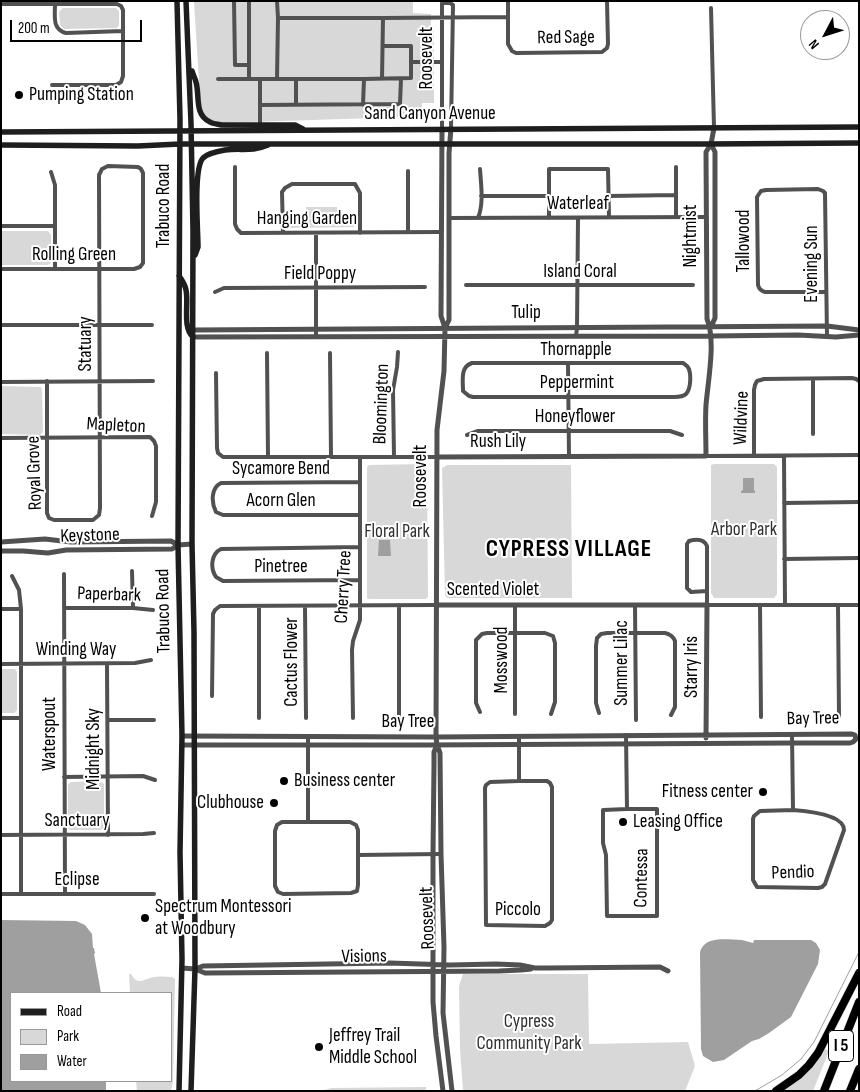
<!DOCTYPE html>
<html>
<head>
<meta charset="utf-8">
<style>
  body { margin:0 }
  #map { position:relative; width:860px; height:1092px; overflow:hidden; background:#fff; font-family:"Sofia Sans Condensed",sans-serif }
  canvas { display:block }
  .frame { position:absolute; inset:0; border:2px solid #000; pointer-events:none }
  .legend { position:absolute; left:10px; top:992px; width:162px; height:90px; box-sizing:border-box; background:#fff; border:1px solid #999; margin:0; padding:6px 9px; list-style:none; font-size:15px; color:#000 }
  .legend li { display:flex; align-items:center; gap:10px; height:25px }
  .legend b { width:25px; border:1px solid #999 }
  .north { position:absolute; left:800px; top:10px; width:50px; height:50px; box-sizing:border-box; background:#fff; border:1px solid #999; border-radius:50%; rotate:230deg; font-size:14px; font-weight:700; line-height:20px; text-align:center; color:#000 }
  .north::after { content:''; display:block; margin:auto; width:18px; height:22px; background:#000; clip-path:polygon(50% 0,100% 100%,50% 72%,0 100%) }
  .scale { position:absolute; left:10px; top:20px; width:132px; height:22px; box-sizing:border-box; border:2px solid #000; border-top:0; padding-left:6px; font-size:15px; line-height:18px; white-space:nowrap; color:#000; -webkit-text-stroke:4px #fff; paint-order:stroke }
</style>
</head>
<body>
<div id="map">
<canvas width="860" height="1092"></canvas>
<div class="frame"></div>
<ul class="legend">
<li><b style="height:6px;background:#1e1e1e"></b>Road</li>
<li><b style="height:14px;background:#d8d8d8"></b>Park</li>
<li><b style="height:14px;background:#9f9f9f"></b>Water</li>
</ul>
<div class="north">N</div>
<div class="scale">200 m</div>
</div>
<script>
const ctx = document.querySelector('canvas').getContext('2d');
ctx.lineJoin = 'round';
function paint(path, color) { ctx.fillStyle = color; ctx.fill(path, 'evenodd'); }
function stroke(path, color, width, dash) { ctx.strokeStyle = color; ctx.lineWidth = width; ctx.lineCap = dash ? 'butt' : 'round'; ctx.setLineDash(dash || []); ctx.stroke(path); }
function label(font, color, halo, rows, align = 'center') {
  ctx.font = font + ' "Sofia Sans Condensed",sans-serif'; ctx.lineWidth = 4; ctx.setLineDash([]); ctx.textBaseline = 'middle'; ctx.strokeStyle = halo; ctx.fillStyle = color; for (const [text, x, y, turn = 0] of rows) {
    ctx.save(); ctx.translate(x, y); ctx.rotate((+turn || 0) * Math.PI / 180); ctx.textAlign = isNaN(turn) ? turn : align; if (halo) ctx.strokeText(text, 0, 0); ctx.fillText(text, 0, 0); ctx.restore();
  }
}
const green = new Path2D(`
  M194,1H413V13L431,14V28L434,31V103H422V112H407L406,117L219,123C202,117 202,114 200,97Z
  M63,8H116L119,11V25L117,28L64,29L60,25L59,12Z
  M306,207H337V220H355V225L354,227L289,228L287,225V221L306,220Z
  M1,231H48L51,235V262L50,264L47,265H1Z
  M1,386L41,387L42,390L43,432L40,435L1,434Z
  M425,464L427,467L428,597L426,599H369L367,598V467L369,465Z
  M714,464H774L777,467V594L774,598H714L711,593V465Z
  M447,465H571L572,598H447L445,595L442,468Z
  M1,669H15L17,672V710L14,713H1Z
  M100,781L104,784V828L100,830H70L69,828L68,824V784L71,782Z
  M129,974H131C138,987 145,978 155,977C161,976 167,977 172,977L175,979L173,1081L171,1091H137L136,1081H171V993H130Z
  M463,974H588L589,1044L688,1042L695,1066L685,1091H463L460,1049L459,986Z
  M824,1048L829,1051L813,1091H782Z
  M426,1087V1091H321L331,1088Z`);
const water = new Path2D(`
  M743,478H754V490L755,491V493H741V491L743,490Z
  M379,540H390L391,556H378Z
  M1,920L76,921L85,925L92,934L93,948H94L95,953L94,954L101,993H11V1081H106V1091H1Z
  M742,940L753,943L754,940H811L816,943L820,950L818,964L791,1017L769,1033L759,1039L752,1041L724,1060L713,1062L703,1056L701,1049L700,952C705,935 727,940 742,940Z`);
const stream = new Path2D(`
  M755,1091L782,1075L801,1059L814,1042L859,952`);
const minor = new Path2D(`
  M234,1L235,65H249V79
  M249,1V65
  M277,1L278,18H383
  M508,1V44L512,51L516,53L602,52L607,48L608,44L607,1
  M1,4H117L121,6L123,10V76L121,82L116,85H52
  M55,4C55,16 52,30 66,33L123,31
  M711,8L714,128
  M411,62H442
  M218,79H296V105
  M260,79V105
  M277,79L278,18
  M296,79H364L363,105
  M364,79L411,78V46H383
  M382,79L383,18L508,17
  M260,125V105L400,104L401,79
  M442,129V3H450L453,5L451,128
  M235,167V224L237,229L241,233L441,232
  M51,172L55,185V269
  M481,196H549
  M609,196L676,195
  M676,217V167
  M449,218L706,217
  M478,218C484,203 481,185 480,169
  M549,218V169H608L609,217
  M1,226H55
  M408,232V171
  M283,233L282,192L285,188L292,184H355L360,193V233
  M316,233V336
  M1,269H134L140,267L143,263V173L141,169L138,167L108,166L102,169L99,175C100,286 100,397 100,508L99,515L93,520H54L49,518L47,513V381
  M466,285H693
  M215,292L224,288L425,287
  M826,292H765C761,291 759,289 758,285L757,197L761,191L766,190L818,189L823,191L825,193L827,337
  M1,325H152
  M576,336L577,328L578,218
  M267,353L268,457
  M330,353L331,457
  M472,363H683C686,365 687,365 689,369C691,375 691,389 686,394C683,397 678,397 674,397H473L469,396L463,391C463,380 460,367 472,363Z
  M568,364L569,457
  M216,373L217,448L218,453L223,457H436
  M1,382L153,381
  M813,434V379
  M467,435L478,431H670L682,435
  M1,438L150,437L154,441L156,446V502L152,516
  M706,456L859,455
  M754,456V390L755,385L757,381L764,379L852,378L856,379L859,381
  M784,456L785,605
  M394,457L393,390L397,367L398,352
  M360,482L221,483C211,488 211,502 216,512L223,515H360
  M784,503L859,502
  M360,547L221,549C211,554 210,568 216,577L223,581L360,580
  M784,559L859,558
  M132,571L133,608
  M64,574L65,894
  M12,576L19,590L21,609V894
  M707,591L691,592L687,588V544L689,541C696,539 704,539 707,546V605H859
  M399,605V718
  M515,605V714
  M635,605L636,720
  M760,605L761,717
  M838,605L839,716
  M259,606V718
  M305,606L306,718
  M64,608H133L153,610
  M1,609H21
  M1,664L135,663L151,660
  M107,664L108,835
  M212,696L213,614L215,610L220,606L436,605
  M480,712L476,703V640L482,634L487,633H545L553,636L555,643V702L551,714
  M599,713L596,703V646L597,638L601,634L607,633H665C670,634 673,636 675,641V707L671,715
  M1,718H21
  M353,718L352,650L353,641L360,620V457
  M108,720H154
  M626,735L627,809H657V916H607L606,855L603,843V810L627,809
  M792,735L793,810
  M519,736V781H547L550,783L552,787V920L550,923L545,926L486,925L485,788L486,785L490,782L519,781
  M64,777L143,776L155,780
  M793,810C806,811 844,814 844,830L825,884L822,887L818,888L757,887L753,880V819L754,816L760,811Z
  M308,822H350L356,825L358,830V885L357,891L351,893L283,894L278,892L275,886V831L277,825L282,822H308V736
  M1,835L143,834L154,833
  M358,855L441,854
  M1,894H154`);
const tertiary = new Path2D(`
  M442,129L441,316L445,328L444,371L437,430L436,737L437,745L440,753L441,854L444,947L443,1013L452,1091
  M711,327L715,318V152L711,144
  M445,328L449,320V153L451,128
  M193,330L827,326L859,330
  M193,337L711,336L798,335L836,337L859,335
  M436,457L706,456C706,439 705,422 706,405C708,381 716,340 707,319L706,152L711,144L714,128
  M1,542L45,539L71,542L171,541L178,545L192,544
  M1,551H23L48,553L66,550L172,549L178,545
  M436,605H707L706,738
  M182,745H426L792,743H850L853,742L856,739L855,735L852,734L436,737L182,736
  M437,745L434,752V765L433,854V1002L436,1036L443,1091
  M182,968L195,969L203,966L390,963L450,965L496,964L520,965L535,968H547L660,967L668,971
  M195,969L205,973L499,971L521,970L531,969`);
const secondary = new Path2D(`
  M177,1L180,119L178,545L182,736L180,852L182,959L179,1091
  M186,1L191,123L193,231L192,544L194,632L195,969L191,1091
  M192,71C193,75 195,78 196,82C200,96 194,115 210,122C213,124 218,124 222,125H295L303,129
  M1,132L859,127
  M1,145L138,146L180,144H706L859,143
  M195,255L198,247C198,230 193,169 203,158C208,153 219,151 225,150C241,148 252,152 268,145
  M179,276C182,280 185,285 186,290C189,304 182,327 193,337`);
const motorway = new Path2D(`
  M776,1091L799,1075L809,1065L818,1053L859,973
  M824,1091L859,1002
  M850,1091L859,1069`);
const markers = [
  [19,95,5,"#000"],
  [284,781,5,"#000"],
  [763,792,5,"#000"],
  [274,803,5,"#000"],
  [623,822,5,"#000"],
  [145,918,5,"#000"],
  [319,1047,5,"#000"]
];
const shields = [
  [841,1046,25]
];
const shieldNames = [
  ["I 5",841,1046]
];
const streetNames = [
  ["Red Sage",566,38,-1],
  ["Roosevelt",427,58,-90],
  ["Sand Canyon Avenue",430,114],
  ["Waterleaf",578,204],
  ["Trabuco Road",164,206,-90],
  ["Hanging Garden",307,219],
  ["Nightmist",691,236,-90],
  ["Tallowood",744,241,-90],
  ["Rolling Green",74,255],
  ["Evening Sun",812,264,-90],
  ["Island Coral",580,272],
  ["Field Poppy",320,274],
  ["Tulip",526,313],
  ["Statuary",86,344,-90],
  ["Thornapple",576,350],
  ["Peppermint",577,383],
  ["Bloomington",382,404,-88],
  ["Honeyflower",575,417],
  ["Wildvine",742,418,-88],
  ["Mapleton",116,426,3],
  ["Rush Lily",498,442],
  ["Sycamore Bend",281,469],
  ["Royal Grove",35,473,-92],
  ["Roosevelt",421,476,-90],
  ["Acorn Glen",281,501],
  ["Keystone",90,536,-2],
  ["Pinetree",281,567],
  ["Cherry Tree",344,587,-87],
  ["Scented Violet",493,590],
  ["Paperbark",109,595,2],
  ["Trabuco Road",164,611,-91],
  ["Winding Way",76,650],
  ["Mosswood",502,660,-90],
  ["Cactus Flower",292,662,-90],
  ["Summer Lilac",622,663,-90],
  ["Starry Iris",692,667,-90],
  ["Bay Tree",813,719,-1],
  ["Bay Tree",408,722],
  ["Waterspout",50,734,-90],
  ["Midnight Sky",94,749,-90],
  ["Sanctuary",77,821],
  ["Pendio",793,873,-2],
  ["Contessa",642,878,-89],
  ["Eclipse",77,880],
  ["Piccolo",518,910],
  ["Roosevelt",428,918,-92],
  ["Visions",364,957,-1]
];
const poiNames = [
  ["Pumping Station",29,95],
  ["Business center",294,781],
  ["Fitness center",753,792,"right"],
  ["Clubhouse",264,803,"right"],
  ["Leasing Office",633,822],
  ["Spectrum Montessori",155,907],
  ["at Woodbury",155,929],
  ["Jeffrey Trail",329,1036],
  ["Middle School",329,1058]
];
const parkNames = [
  ["Arbor Park",744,530],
  ["Floral Park",397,532],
  ["Cypress",529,1022],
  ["Community Park",529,1044]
];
const districtNames = [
  ["CYPRESS VILLAGE",569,550]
];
paint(green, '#d8d8d8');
paint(water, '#9f9f9f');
stroke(stream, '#9f9f9f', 1);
stroke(motorway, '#dbdbdb', 9);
stroke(minor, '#515151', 4);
stroke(tertiary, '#515151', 5);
stroke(secondary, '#1e1e1e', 5.5);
stroke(motorway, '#000', 8);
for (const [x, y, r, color] of markers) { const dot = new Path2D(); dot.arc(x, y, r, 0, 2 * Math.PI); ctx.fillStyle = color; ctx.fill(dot); stroke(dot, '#fff', 2); }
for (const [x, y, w] of shields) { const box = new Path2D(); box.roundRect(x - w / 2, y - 15.5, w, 31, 4); ctx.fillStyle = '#fff'; ctx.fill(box); stroke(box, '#000', 1); }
label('bold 18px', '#000', null, shieldNames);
label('19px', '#000', '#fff', streetNames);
label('19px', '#000', '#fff', poiNames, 'left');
label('19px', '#2f2f2f', '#fff', parkNames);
ctx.letterSpacing = '1px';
label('bold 24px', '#000', '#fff', districtNames);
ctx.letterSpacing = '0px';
</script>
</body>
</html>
